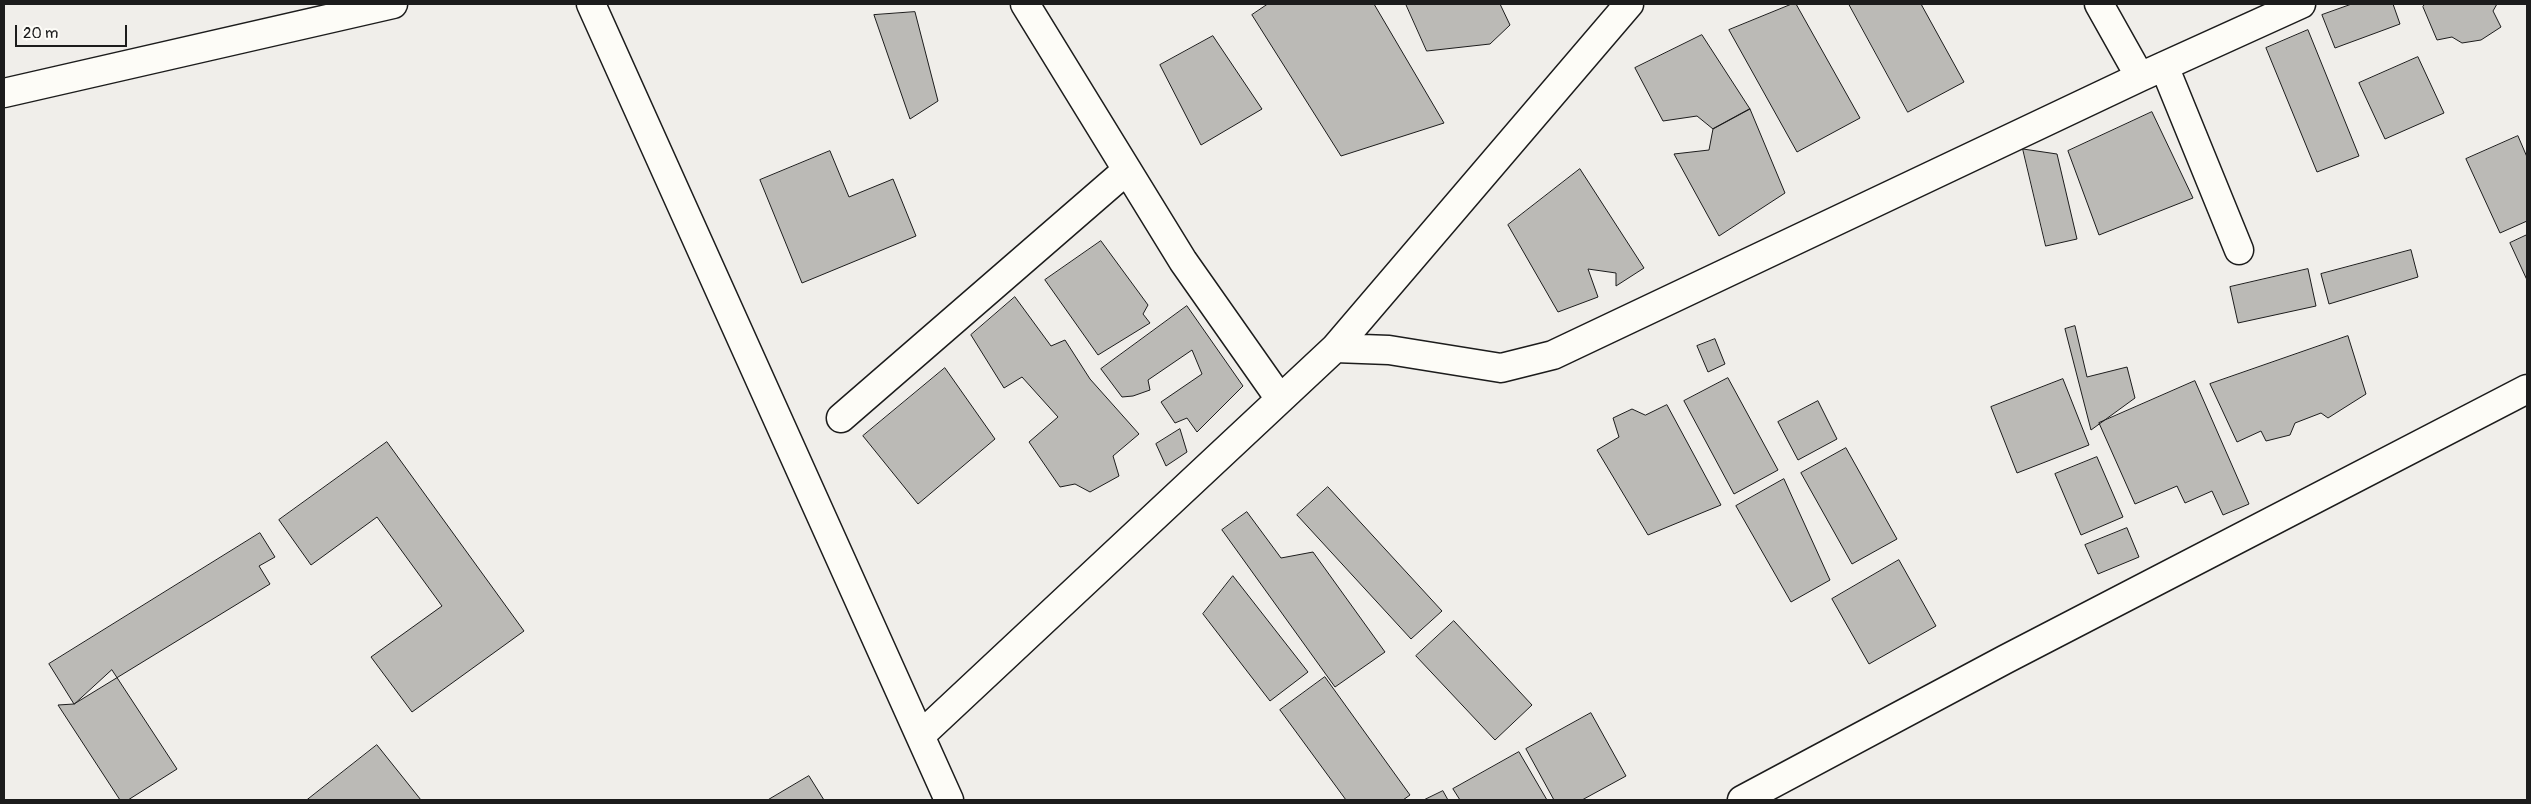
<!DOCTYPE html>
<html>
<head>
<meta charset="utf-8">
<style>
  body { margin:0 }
  #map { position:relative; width:2531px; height:804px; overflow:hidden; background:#f0eeea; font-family:Pangolin,sans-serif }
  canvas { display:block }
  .frame { position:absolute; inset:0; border:5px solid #1c1c1c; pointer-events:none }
  .scale { position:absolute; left:15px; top:25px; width:112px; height:22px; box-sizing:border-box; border:2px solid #1c1c1c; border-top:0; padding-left:6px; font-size:15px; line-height:18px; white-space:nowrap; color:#1c1c1c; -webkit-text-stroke:4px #fdfcf7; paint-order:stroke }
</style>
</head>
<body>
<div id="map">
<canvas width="2531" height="804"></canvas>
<div class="frame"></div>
<div class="scale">20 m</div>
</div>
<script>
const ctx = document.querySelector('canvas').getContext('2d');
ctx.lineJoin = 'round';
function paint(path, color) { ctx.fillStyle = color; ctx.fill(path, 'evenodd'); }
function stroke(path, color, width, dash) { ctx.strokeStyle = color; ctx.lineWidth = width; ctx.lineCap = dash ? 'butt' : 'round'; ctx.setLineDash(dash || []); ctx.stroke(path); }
const building = new Path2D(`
  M1268,4H1374L1444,123L1341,156L1252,15Z
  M1406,4H1500L1510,25L1490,44L1427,51Z
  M1792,4H1796L1860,118L1797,152L1729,30Z
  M1849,4H1921L1964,82L1908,112Z
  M2352,4H2393L2400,24L2335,48L2322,15Z
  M2425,4H2497L2493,11L2501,27L2481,40L2462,43L2452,37L2437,40L2423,7Z
  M915,12L938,101L910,119L874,15Z
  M2308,30L2359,156L2317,172L2266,48Z
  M1702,35L1750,109L1713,129L1697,116L1663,121L1635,68Z
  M1213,36L1262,109L1201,145L1160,65Z
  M2418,57L2444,113L2385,139L2359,83Z
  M1750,109L1785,193L1719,236L1674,154L1709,150L1713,129Z
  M2152,112L2193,198L2099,235L2068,151Z
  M2518,136L2527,157V221L2500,233L2466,159Z
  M2023,149L2057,154L2077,239L2046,246Z
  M830,151L849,197L893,179L916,236L802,283L760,180Z
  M1580,169L1644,268L1616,286V273L1588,269L1598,297L1558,312L1508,225Z
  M2527,235V280L2510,243Z
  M1101,241L1148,305L1143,314L1150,323L1098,355L1045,280Z
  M2411,250L2418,277L2329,304L2321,274Z
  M2308,269L2316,306L2238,323L2230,287Z
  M1015,297L1051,346L1065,340L1090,379L1139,434L1113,456L1119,476L1090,492L1075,484L1060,487L1029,442L1058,417L1022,377L1004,388L971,335Z
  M1187,306L1243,386L1197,432L1187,418L1175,423L1161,402L1202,374L1192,350L1148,380L1150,390L1133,396L1122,397L1101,369Z
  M2075,326L2087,377L2127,367L2135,398L2091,430L2065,329Z
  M2348,336L2366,394L2328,418L2321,413L2295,423L2290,435L2266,441L2261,431L2237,442L2210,384Z
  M1715,339L1725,364L1708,372L1697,346Z
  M945,368L995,439L918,504L863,436Z
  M1728,378L1778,470L1734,494L1684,401Z
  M2063,379L2089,445L2017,473L1991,407Z
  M2195,381L2249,504L2223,515L2212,491L2185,503L2177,486L2135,504L2099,423Z
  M1818,401L1837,439L1798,460L1778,422Z
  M1667,405L1721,505L1648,535L1597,450L1619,437L1613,418L1632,409L1645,415Z
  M1180,429L1187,452L1166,466L1156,444Z
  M387,442L524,631L412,712L371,657L442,606L377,517L311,565L279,520Z
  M1846,448L1897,539L1852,564L1801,473Z
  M2097,457L2123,517L2081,535L2055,474Z
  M1784,479L1830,580L1791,602L1736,506Z
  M1328,487L1442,611L1411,639L1297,515Z
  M1247,512L1281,558L1313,552L1385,652L1335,687L1222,530Z
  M2127,528L2139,557L2098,574L2085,545Z
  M260,533L275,557L259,566L270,584L74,704L49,664Z
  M1899,560L1936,626L1869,664L1832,599Z
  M1233,576L1308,672L1270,701L1203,614Z
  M1454,621L1532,705L1495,740L1416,656Z
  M112,670L177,769L128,800H120L58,705L74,704Z
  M1325,677L1410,795L1403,800H1346L1280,710Z
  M1591,713L1626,776L1582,800H1554L1526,749Z
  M377,745L421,800H307Z
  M1519,752L1547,800H1460L1453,789Z
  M809,776L824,800H768Z
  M1443,791L1448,800H1424Z`);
const street = new Path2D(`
  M591,4L949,800
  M1025,4L1183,261L1280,399
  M2099,4L2140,77
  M2164,66L2239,250
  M4,93L393,4
  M1335,348L1389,350L1501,368L1553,355L2140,77L2301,4
  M841,418L1127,170
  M921,735L1335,348L1629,4
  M1742,800L2006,659L2527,389`);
paint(building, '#bbbab6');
stroke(building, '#1c1c1c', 1);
stroke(street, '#1c1c1c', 31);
stroke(street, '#fdfcf7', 28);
</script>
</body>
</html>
